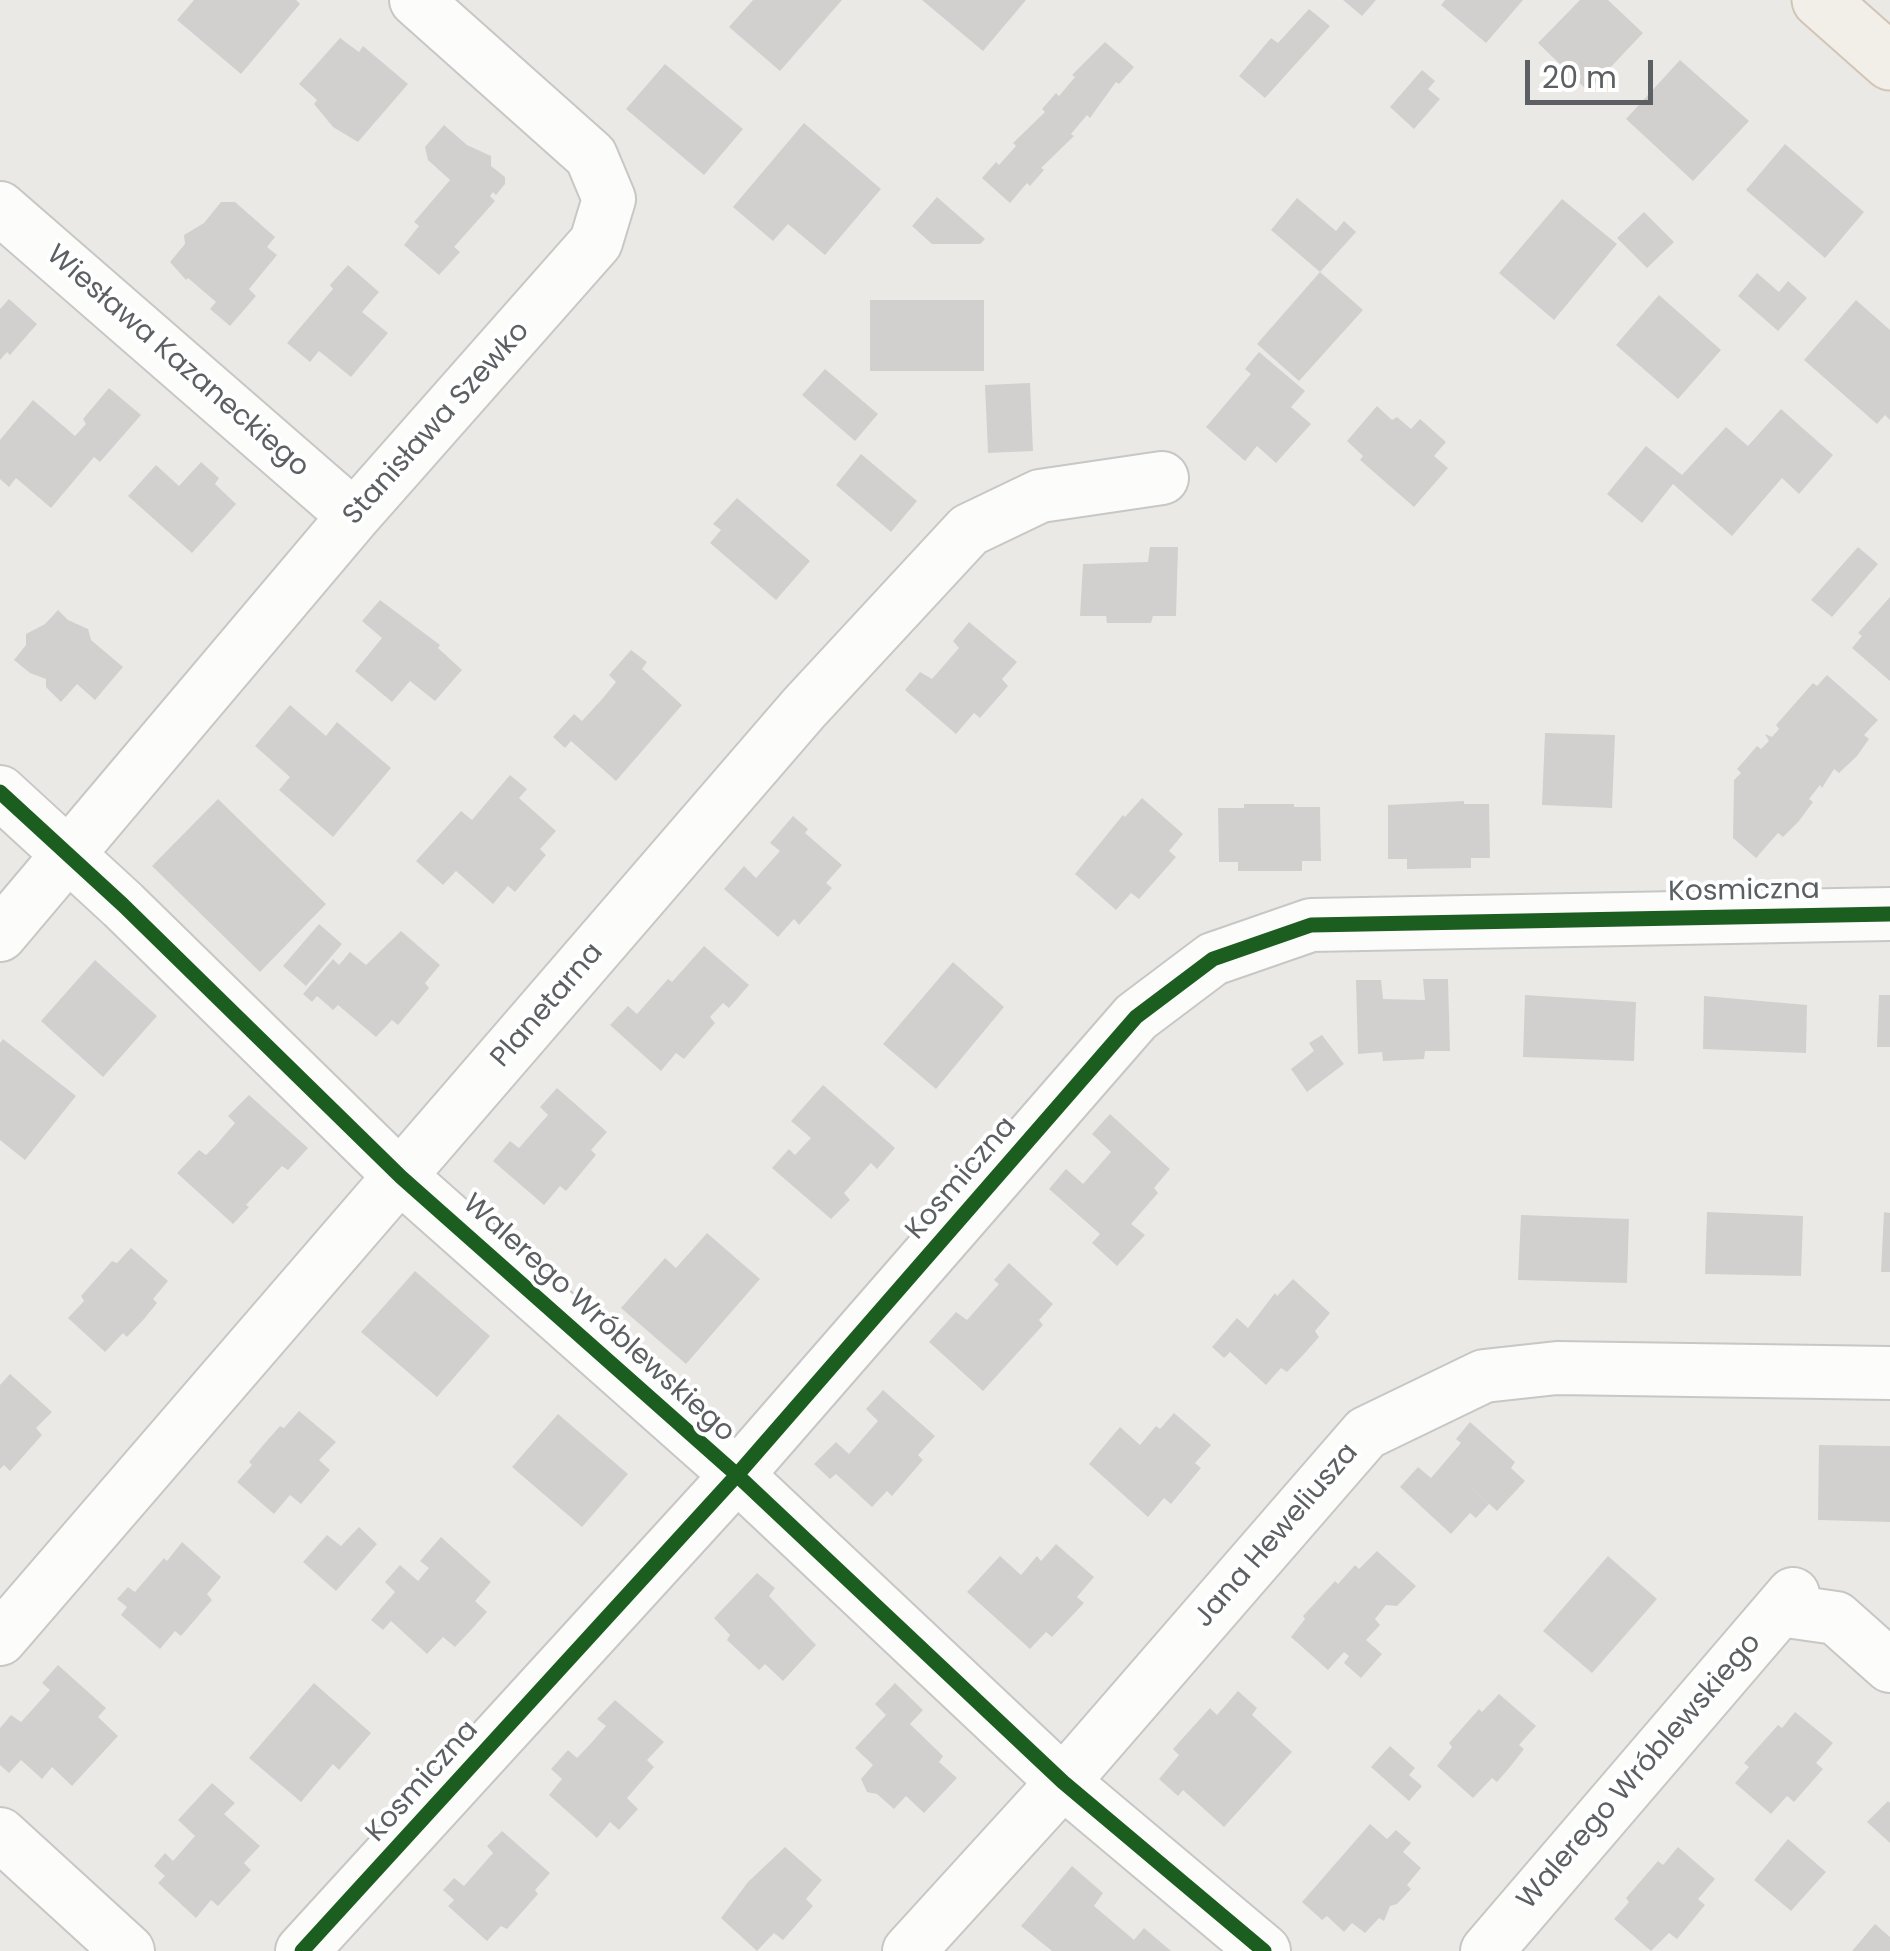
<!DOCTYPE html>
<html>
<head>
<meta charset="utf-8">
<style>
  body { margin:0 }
  #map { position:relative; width:1890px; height:1951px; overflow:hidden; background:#ebe9e6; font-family:Poppins,sans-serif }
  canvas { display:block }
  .scale { position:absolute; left:1525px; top:60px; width:128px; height:45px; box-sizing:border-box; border:5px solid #5c6063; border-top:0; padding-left:12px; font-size:30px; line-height:35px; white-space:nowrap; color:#5c6063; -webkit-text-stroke:8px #fff; paint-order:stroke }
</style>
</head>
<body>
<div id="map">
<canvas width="1890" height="1951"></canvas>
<div class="scale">20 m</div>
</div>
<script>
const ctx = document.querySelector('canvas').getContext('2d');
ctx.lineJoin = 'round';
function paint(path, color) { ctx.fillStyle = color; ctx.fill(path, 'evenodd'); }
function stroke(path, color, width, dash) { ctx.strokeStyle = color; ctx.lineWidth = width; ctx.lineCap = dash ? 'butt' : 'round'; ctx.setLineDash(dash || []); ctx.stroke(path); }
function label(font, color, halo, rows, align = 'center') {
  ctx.font = font + ' Poppins,sans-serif'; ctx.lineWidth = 8; ctx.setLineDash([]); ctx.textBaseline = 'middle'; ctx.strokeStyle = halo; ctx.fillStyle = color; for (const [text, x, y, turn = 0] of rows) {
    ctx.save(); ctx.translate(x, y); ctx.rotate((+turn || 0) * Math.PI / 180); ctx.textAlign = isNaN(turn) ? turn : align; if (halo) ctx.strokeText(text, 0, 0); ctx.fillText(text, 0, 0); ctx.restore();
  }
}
const building = new Path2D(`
  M194,0H296L300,4L241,74L177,20Z
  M842,0L780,71L729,27L753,0Z
  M922,0H1026L983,51Z
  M1343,0H1376L1362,16Z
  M1445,0H1523L1486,43L1441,5Z
  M1580,0H1608L1643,33L1588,91L1538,43Z
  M1309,9L1330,26L1265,98L1239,76L1271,38L1278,43Z
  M340,38L359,52L363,46L408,84L358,142L333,127L314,104L317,100L299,84Z
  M1105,42L1134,67L1119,84L1116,82L1090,118L1087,115L1071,134L1074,136L1041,168L1044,170L1030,186L1027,183L1010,203L982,178L996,162L999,165L1016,146L1013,143L1045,112L1042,109L1056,93L1059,96L1075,77L1072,75Z
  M1680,60L1749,121L1693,181L1626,119Z
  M665,64L743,129L704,175L626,109Z
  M1422,70L1435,81L1428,89L1440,99L1414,129L1390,107Z
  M804,123L881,189L825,255L788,224L773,241L733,207Z
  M444,125L467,145L491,156V166L505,177V184L496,195L493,192L490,196L495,201L454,247L460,252L439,275L404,245L419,226L414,222L450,180L428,160L425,147Z
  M1785,144L1864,212L1825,258L1746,190Z
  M937,197L985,239L980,244H932L912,226Z
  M1297,198L1336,231L1344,221L1356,232L1320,272L1363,310L1299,381L1257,344L1320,272L1271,230Z
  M1562,199L1617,244L1554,320L1499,273Z
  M221,202H235L275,237L267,247L277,255L249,289L256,296L230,326L210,309L216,302L188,278L186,280L170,262L185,244L184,235L204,223Z
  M1644,212L1674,242L1647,268L1617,238Z
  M348,265L379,292L362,312L388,333L351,377L319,351L310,362L287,343L333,289L330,285Z
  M1757,273L1779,292L1788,281L1807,298L1778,331L1738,296Z
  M1659,295L1721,350L1678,399L1616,345Z
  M9,299L37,324L10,355L7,352L0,360V309Z
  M870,300H984V371H870Z
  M1856,300L1890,330V420L1885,415L1877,424L1804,360Z
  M1259,352L1305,391L1291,407L1311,424L1276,463L1257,446L1245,461L1206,427L1251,374L1245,369Z
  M825,369L878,414L855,441L802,395Z
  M1030,383L1033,451L988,453L985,385Z
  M109,388L141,415L100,462L94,457L51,508L16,478L9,487L0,479V440L33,400L75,436L86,424L83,419Z
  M1377,406L1392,420L1397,417L1411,429L1420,419L1446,442L1434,456L1448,468L1414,507L1360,460L1363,456L1347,441Z
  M1781,409L1833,455L1799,494L1782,478L1732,536L1673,484L1642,523L1607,494L1646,446L1682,475L1726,427L1748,446Z
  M861,454L917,501L891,532L836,485Z
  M201,462L219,478L215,484L236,504L192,553L128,496L156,465L179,486Z
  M737,498L810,561L776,600L710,543L721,530L713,524Z
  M1150,547H1178L1176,616H1153L1151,623H1107L1106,616H1080L1083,564L1148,562Z
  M1858,547L1878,564L1832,617L1811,600Z
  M1890,597V681L1852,648L1862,636L1858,633Z
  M380,600L440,645L438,648L462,670L435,701L410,681L392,702L355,671L382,638L362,621Z
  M58,610L68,620L88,629L91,640L123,667L95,700L77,684L61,702L46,687V679L30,673L14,660L26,645V634L45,624Z
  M969,622L1017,662L1002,679L1008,686L980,718L974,713L956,734L905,690L920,672L932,679L959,648L953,641Z
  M631,650L647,662L642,669L682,705L616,781L571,741L565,748L553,737L574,714L582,721L603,698L616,682L609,675Z
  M1827,675L1878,720L1864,735L1869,739L1857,756L1839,773L1834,769L1822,788L1820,785L1809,799L1813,802L1799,821L1783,837L1778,833L1756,858L1733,838L1734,780L1741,773L1737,769L1757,746L1761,749L1769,741L1765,734L1772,737L1779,729L1776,725L1813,683L1817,686Z
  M290,705L326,736L337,722L391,768L333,837L279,790L290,777L255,746Z
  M1545,733L1615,735L1612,808L1542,805Z
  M510,775L527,789L519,798L556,831L540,849L546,855L515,892L508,886L493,904L456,871L443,885L416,861L461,811L472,820Z
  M1142,798L1183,834L1169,851L1176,857L1139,899L1131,893L1116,910L1075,874L1123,815L1125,817Z
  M218,799L326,904L260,972L152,866Z
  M1464,801V804H1489L1490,858H1471V868L1407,869V859H1388V805Z
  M1244,804H1294V807H1320L1321,861H1302V871H1238V862H1219L1218,808H1244Z
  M793,816L808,829L805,833L842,865L826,883L832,888L799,925L794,919L778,937L724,889L744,866L756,878L780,851L770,843Z
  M319,924L342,944L306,986L283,966Z
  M401,931L440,965L425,983L429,988L398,1025L392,1020L376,1037L338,1005L333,1010L317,996L312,1002L303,994L333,959L339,965L350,952L366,965Z
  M704,946L749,985L729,1008L723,1003L710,1017L715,1023L684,1059L676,1053L661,1071L610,1025L628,1006L637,1014L668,979L672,982Z
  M95,960L157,1016L103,1077L41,1021Z
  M953,962L1004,1007L936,1089L883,1044Z
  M1423,979H1448L1450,1051H1425L1424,1059L1383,1061L1382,1052L1358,1054L1356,980H1381L1383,999L1425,1000Z
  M1525,995L1636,1002L1634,1061L1523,1057Z
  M1879,995H1890V1047H1877Z
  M1704,996L1807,1005L1806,1053L1703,1049Z
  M1322,1035L1344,1064L1307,1092L1291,1069L1314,1051L1309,1043Z
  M3,1039L76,1096L25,1160L0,1140V1043Z
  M823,1085L895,1148L877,1169L871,1163L844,1193L850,1200L831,1219L772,1168L789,1149L795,1155L811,1138L791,1121Z
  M557,1088L607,1132L591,1150L596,1155L566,1191L560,1186L544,1205L493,1161L510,1141L519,1148L533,1132L548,1115L540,1107Z
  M249,1095L308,1148L288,1170L282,1166L246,1205L249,1207L233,1224L177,1173L199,1150L206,1155L216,1145L235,1123L228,1116Z
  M1110,1114L1170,1169L1154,1188L1158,1193L1131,1224L1145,1235L1117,1266L1092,1243L1100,1234L1049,1189L1066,1169L1083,1184L1111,1152L1092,1134Z
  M1707,1212L1803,1216L1801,1276L1705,1274Z
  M1884,1212L1890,1213V1272H1881Z
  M1521,1215L1629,1219L1627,1283L1518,1280Z
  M707,1233L760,1279L686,1364L621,1308L665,1258L676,1268Z
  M131,1248L168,1281L153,1299L157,1303L144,1319L127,1337L123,1333L105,1352L68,1318L84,1301L81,1296L112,1261L117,1263Z
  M1009,1263L1053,1304L1039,1320L1043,1325L983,1391L929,1342L956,1312L967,1320L999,1284L994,1280Z
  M415,1271L490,1336L437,1397L361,1332Z
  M1293,1279L1330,1313L1315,1331L1319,1337L1304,1354L1287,1372L1281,1368L1266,1385L1230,1352L1224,1358L1212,1347L1237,1318L1248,1328L1275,1293L1277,1296Z
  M10,1374L52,1412L36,1428L42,1435L10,1471L4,1465L0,1469V1385Z
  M883,1390L935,1436L918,1455L923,1460L892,1496L887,1491L872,1507L836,1474L830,1479L814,1464L836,1442L849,1454L878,1421L866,1409Z
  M299,1411L336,1442L319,1460L330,1470L301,1504L290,1495L274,1514L237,1482L252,1465L249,1462L265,1443L280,1426L284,1428Z
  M1174,1413L1211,1445L1195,1463L1201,1468L1171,1504L1164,1498L1148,1517L1089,1464L1120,1427L1140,1445L1156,1426L1160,1429Z
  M558,1414L628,1474L582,1527L512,1467Z
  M1470,1422L1515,1462L1511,1468L1525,1481L1497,1511L1464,1481L1489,1504L1476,1518L1470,1513L1451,1534L1400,1487L1418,1467L1431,1478L1461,1443L1456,1439Z
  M1819,1445L1890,1446V1522L1818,1520Z
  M359,1527L377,1544L336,1591L303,1562L327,1535L341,1546Z
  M441,1537L491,1582L475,1601L487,1612L471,1630L455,1647L443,1637L427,1654L391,1621L383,1630L371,1620L395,1592L385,1582L400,1565L418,1581L429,1568L420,1561Z
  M182,1542L221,1577L207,1594L212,1600L181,1636L175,1631L160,1649L121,1615L127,1607L117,1599L128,1587L135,1592L164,1558L167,1561Z
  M1056,1544L1094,1577L1077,1597L1084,1603L1052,1637L1046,1632L1030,1649L967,1592L1000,1556L1021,1575L1037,1556L1041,1561Z
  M1377,1551L1416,1586L1397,1606L1386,1605L1375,1619L1380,1625L1366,1640L1382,1654L1361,1678L1344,1663L1349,1656L1344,1652L1328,1670L1291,1637L1305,1619L1303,1616L1335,1581L1338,1584L1355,1565L1359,1569Z
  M1608,1556L1657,1599L1592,1673L1543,1631Z
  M757,1573L775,1588L769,1596L816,1645L783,1681L765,1664L759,1670L727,1640L730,1635L714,1618Z
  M58,1665L106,1708L98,1717L118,1736L72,1786L52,1767L42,1779L21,1760L9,1773L0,1765V1728L11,1715L21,1722L50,1690L42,1683Z
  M314,1683L371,1733L339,1770L333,1764L301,1802L249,1758Z
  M895,1683L923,1710L910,1724L943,1756L939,1762L957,1778L924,1813L906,1796L894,1809L877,1794L867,1792L861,1779L873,1765L855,1748L886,1715L875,1704Z
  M1238,1691L1257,1708L1252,1715L1292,1752L1224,1827L1183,1790L1178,1796L1159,1779L1179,1755L1173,1749L1191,1729L1210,1708L1217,1715Z
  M1499,1694L1536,1726L1519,1745L1524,1749L1510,1767L1497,1782L1492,1778L1473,1798L1437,1766L1452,1747L1449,1743L1479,1709L1482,1712Z
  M615,1700L664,1742L647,1760L654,1767L627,1798L638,1809L619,1830L610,1822L597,1838L549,1795L562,1779L551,1769L568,1750L577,1758L593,1741L606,1726L597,1719Z
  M1795,1712L1833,1743L1816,1763L1823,1769L1794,1802L1787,1796L1771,1814L1735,1783L1749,1767L1744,1763L1778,1725L1782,1728Z
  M1390,1746L1415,1768L1409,1775L1422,1786L1409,1801L1371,1767Z
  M212,1783L235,1803L224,1814L260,1846L244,1863L251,1870L218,1906L211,1900L196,1918L158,1883L165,1876L154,1866L165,1853L173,1861L195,1836L178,1820Z
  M1888,1801L1890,1803V1843L1867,1822Z
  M1370,1824L1387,1839L1396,1830L1411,1843L1403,1852L1421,1868L1407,1885L1411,1889L1397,1904L1390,1906L1384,1921L1379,1918L1365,1933L1352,1923L1344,1932L1327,1916L1322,1920L1302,1902Z
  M502,1831L550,1873L535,1890L538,1894L507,1929L501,1926L487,1941L448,1906L454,1900L443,1890L454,1878L464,1886L493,1853L487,1846Z
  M1788,1839L1826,1872L1791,1911L1754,1880Z
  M785,1847L822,1880L806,1899L813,1906L783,1940L774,1933L757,1951L721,1918L748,1882Z
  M1678,1847L1715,1879L1698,1899L1705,1905L1677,1939L1669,1933L1651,1951L1614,1919L1629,1902L1626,1898L1658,1861L1663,1865Z
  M1072,1866L1103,1893L1094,1906L1134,1940L1144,1928L1171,1951H1052L1021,1926Z
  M1875,1924L1890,1937V1951H1852Z`);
const minor = new Path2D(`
  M0,208L354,516
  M0,792L123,905L401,1177L737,1475L1063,1782L1264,1951
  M0,935L354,516L596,242L609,199L591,156L416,0
  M1780,1610L1836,1618L1890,1666
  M0,1639L804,708L969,530L1040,496L1162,478
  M0,1834L128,1951
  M302,1951L737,1475L1136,1017L1213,959L1311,925L1890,914
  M909,1951L1063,1782L1366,1433L1484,1376L1557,1368L1890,1373
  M1487,1951L1793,1594`);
const major = new Path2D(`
  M1820,0L1890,62`);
const cycleway = new Path2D(`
  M0,792L123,905L401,1177L737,1475L1063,1782L1264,1951
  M302,1951L737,1475L1136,1017L1213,959L1311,925L1890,914`);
const streetNames = [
  ["Wiesława Kazaneckiego",177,362,41],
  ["Stanisława Szewko",437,424,-48],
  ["Kosmiczna",1744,892,-1],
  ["Planetarna",548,1006,-49],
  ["Kosmiczna",962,1179,-49],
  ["Walerego Wróblewskiego",598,1319,42],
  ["Jana Heweliusza",1277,1536,-49],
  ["Walerego Wróblewskiego",1640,1772,-49],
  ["Kosmiczna",423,1782,-48]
];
paint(building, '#d2d0cf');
stroke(minor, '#c7c7c6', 56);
stroke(major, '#d1c5b5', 59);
stroke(minor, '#fcfcfb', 52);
stroke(major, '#f2eee8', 55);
stroke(cycleway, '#1b5e20', 15);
label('28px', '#5c6063', '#fff', streetNames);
</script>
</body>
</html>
